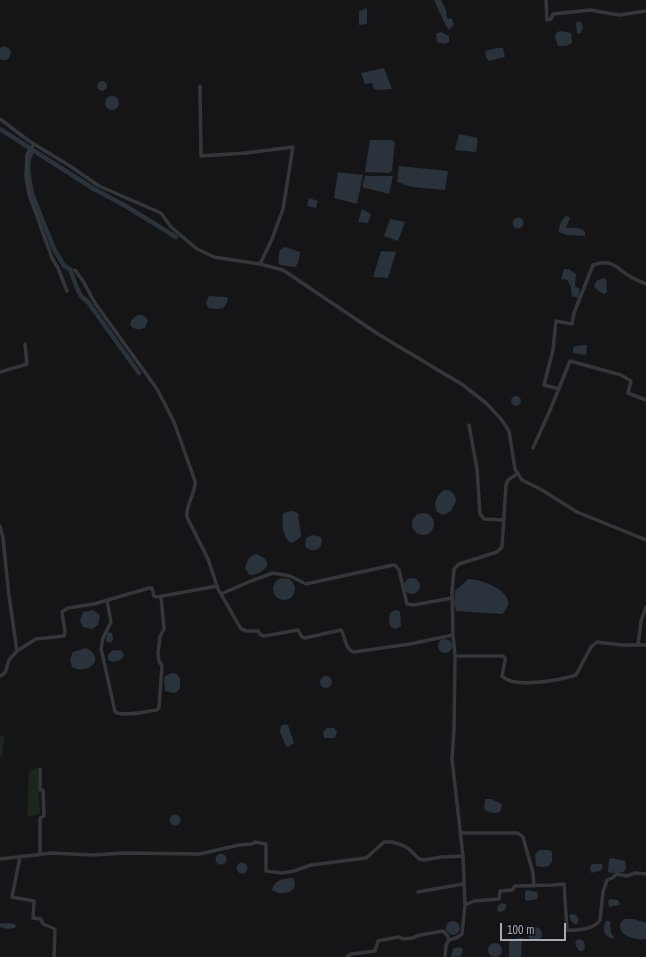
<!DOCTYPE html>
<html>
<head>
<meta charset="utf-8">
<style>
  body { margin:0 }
  #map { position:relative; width:646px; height:957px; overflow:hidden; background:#151517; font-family:"Archivo Narrow",sans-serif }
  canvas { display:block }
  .scale { position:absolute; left:500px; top:923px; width:66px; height:18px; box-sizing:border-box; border:2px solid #a5a9b8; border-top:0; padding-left:5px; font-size:12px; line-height:14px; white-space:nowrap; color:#a5a9b8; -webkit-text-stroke:3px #101012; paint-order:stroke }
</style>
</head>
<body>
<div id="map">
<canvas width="646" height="957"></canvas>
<div class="scale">100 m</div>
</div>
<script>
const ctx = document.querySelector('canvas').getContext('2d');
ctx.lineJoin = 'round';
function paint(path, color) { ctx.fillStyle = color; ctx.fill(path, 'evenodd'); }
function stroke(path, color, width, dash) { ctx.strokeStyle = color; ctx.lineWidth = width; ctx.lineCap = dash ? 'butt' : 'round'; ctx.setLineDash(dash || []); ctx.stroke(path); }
const green = new Path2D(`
  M0,735L5,736L2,756H0Z
  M37,767L40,814L27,817L29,772Z`);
const water = new Path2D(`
  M434,0H441L446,10L447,18L452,19L454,25L449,30C446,27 436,5 434,0Z
  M367,8V24L359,25V11Z
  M580,21L583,26L581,33L577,34L576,22Z
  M561,31L567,32L571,33L572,43L566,46H558L555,37L557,32Z
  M441,32L449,36V42L444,44L437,42L436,34Z
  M4,46L9,48L11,52C10,58 8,61 2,60L0,59V48Z
  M497,48H503L505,57L489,61L486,57L485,51Z
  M384,68L392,89L377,90L373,88L372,83L365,84L361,73Z
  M97 86a5 5 0 1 1 10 0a5 5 0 1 1-10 0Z
  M105 103a7 7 0 1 1 14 0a7 7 0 1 1-14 0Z
  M459,134L478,138L476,152L455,150Z
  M370,140H392L395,143L392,171L389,173L365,172Z
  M399,166L448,171L445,190L412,187L397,182Z
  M338,172L363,175L357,204L334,198Z
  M365,176H393L389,194L362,187Z
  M309,198L318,201L316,208L307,206Z
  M362,209L371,214L368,223L358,222Z
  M566,216L570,217L566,228C572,228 580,226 585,232V236L567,235L559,232C559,224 561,221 566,216Z
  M512.5 223a5.5 5.5 0 1 1 11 0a5.5 5.5 0 1 1-11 0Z
  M390,219L405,222L398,241L384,236Z
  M285,247L300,252C299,258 299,263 295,267L280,265L278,263C279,256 278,249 285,247Z
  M381,251L396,252L388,278L373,277Z
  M564,269H569L576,274L575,286L580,289L578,298L572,296L571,287L567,280L561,279Z
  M606,278L607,292L604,294L597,290L594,286L597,280Z
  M209,296L226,297L228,299C226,310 218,310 208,308L206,303Z
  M138,315H143L148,320L145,328C139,330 134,330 130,325L132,319Z
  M587,345L586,355L573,353V348L576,346Z
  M511 401a5 5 0 1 1 10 0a5 5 0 1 1-10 0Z
  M444,490C451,490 455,493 456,501L451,511L443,515L437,512C433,503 436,496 444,490Z
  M292,511L298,513L301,536L297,540L291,543C283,538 281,523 283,514L286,512Z
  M412 524a11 11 0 1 1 22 0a11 11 0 1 1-22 0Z
  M312,535L321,537C324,547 316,554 307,548L305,546L306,538Z
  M256,554C259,555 263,557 265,559C273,568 256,576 249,575L245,568C247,561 248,557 256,554Z
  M404 586a8 8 0 1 1 16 0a8 8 0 1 1-16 0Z
  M273 589a11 11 0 1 1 22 0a11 11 0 1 1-22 0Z
  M468,579C483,579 524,595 502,614L456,611L454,604L455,591Z
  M93,610L100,615L98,625L92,629L83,627L80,621L83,612Z
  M395,610L400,611L401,626L396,629L391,627L389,622L390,613Z
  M107,632L112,633L113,639L112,642L110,643L106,641Z
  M438 646a7 7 0 1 1 14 0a7 7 0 1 1-14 0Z
  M86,648C93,651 96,655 95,662C90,670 79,671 72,667L70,659L73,652Z
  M113,650L122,651L124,655L121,660L113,662L108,660V655Z
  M173,673L177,674L180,678V688L177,692L173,693L165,691L164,677L169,674Z
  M320 682a6 6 0 1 1 12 0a6 6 0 1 1-12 0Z
  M284,724L288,725L294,743L288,747L286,746L280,732L281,726Z
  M327,728H334L337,732L336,736L334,738H324L323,732Z
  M485,799H491L502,804L500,812C494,814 489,813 484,809Z
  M169.5 820a5.5 5.5 0 1 1 11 0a5.5 5.5 0 1 1-11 0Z
  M539,850H549L552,852V862L549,866L543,867L536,866L535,854Z
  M215.5 859a5.5 5.5 0 1 1 11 0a5.5 5.5 0 1 1-11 0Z
  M612,858L625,861L626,869L623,872L612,873L608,872L609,859Z
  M236.5 868a5.5 5.5 0 1 1 11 0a5.5 5.5 0 1 1-11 0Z
  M592,864H602L603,868L600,871L591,873L590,867Z
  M293,878C301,892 281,897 272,890C275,879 283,879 293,878Z
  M527,890L537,892L538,895L537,899L527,901L525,899V892Z
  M610,899L618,900L620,904L619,905L609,907L608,901Z
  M501,903L506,904V907L504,911L499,912L497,909L498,906Z
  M571,914L576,915L579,919L577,924H575L571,921L569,916Z
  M624,919H634L646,923V939C637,940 627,938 621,931L620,924Z
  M446 928a7 7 0 1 1 14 0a7 7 0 1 1-14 0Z
  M606,921H610L611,933L614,937V939C605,938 601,929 606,921Z
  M0,923C5,924 11,922 16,925L15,928L8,929L0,927Z
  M528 934a7 7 0 1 1 14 0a7 7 0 1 1-14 0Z
  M519,938H522L521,957H509V942L511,940Z
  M579,939L584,941L585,948L582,951H579L575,944L576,941Z
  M488 950a7 7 0 1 1 14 0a7 7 0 1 1-14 0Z
  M459,947L463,949L461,956L451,957L453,949Z`);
const canal = new Path2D(`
  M0,129L94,189L124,205L176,237
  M32,150L29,159L28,166L29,178L32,194L54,249L64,266L70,269L77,288L81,296L88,302L139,373`);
const street = new Path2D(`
  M546,0L547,20L551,19L553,14L590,10L619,15L646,11
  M200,86L201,156L246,153L293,147L283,209L272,239L260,264
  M0,119L29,141L70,166L99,186L161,213L171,227L197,249L214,257L260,264L283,270L378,334L463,385L486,403L501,419L509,431L515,469L522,480L542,490L577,512L646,540
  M34,144L27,154L26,176L29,194L52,258L58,268L67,291
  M75,270L83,281L95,303L157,389L174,422L195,481C196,494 185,505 187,517L208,559L218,589L241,629L247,631H258L261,635L264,636L298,630L302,637L305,638L341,630C346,637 344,649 354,652L410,644L453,635
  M0,372L27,364L25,344
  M559,389L544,385L553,350L556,321L572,324L574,313L593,265C614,258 616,269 631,277C636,280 641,282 646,284
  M469,425L477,469L480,514L484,519L502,520
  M533,448L551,408L570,361L621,375L631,381L628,393L646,400
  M0,526L3,538L9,596L17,651
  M221,594L251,581L273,573L290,576L306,584L393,565H395L399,570L407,604L414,605L452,598
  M107,600L111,622L103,638L101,649L103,657L115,712C124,717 147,711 157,710L159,707L162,666L159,661L158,653L160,637L164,629L161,596
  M638,645L641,621L646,607
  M455,656H503L505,658V661L502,676C514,689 560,680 576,675L591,647L597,642L622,645H646
  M0,676L5,673L9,660L17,651L31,642L36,639L64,636L65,632L62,612L68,608L94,604L149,588H152L154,596L157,597L217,586
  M460,833H518L523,837L533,873L534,886
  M40,855V818L44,816L43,790H40V769
  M20,857L12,897L34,901L33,918L41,919L43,924L53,928L55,930L54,957
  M0,859L52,853L93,855L125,853L200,854L239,845L252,844L255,842L266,844V871L282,873L294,871L311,865L366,858L384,842H392L402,845L409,849L419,859L424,860L441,857L463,856
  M418,892L463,884
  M465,905L474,901L499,899L500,891L512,890L515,886L554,885L564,884L567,930C576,931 595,929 600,920L603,892L607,880L612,878L617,874L627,876L635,873L646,874
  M347,957L351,954L375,951L378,941L398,937L404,939L412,938L420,935L443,931L447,935L449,940
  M445,957L446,945L449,940L456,938L462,934L465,905L463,856L452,759L454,729L455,656L453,635L452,593L454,569L459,564L497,552L502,547L506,485L508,480L517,474`);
paint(green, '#1c251e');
paint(water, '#2a323c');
stroke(canal, '#2a323c', 4.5);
stroke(street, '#35363c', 3.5);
</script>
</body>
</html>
